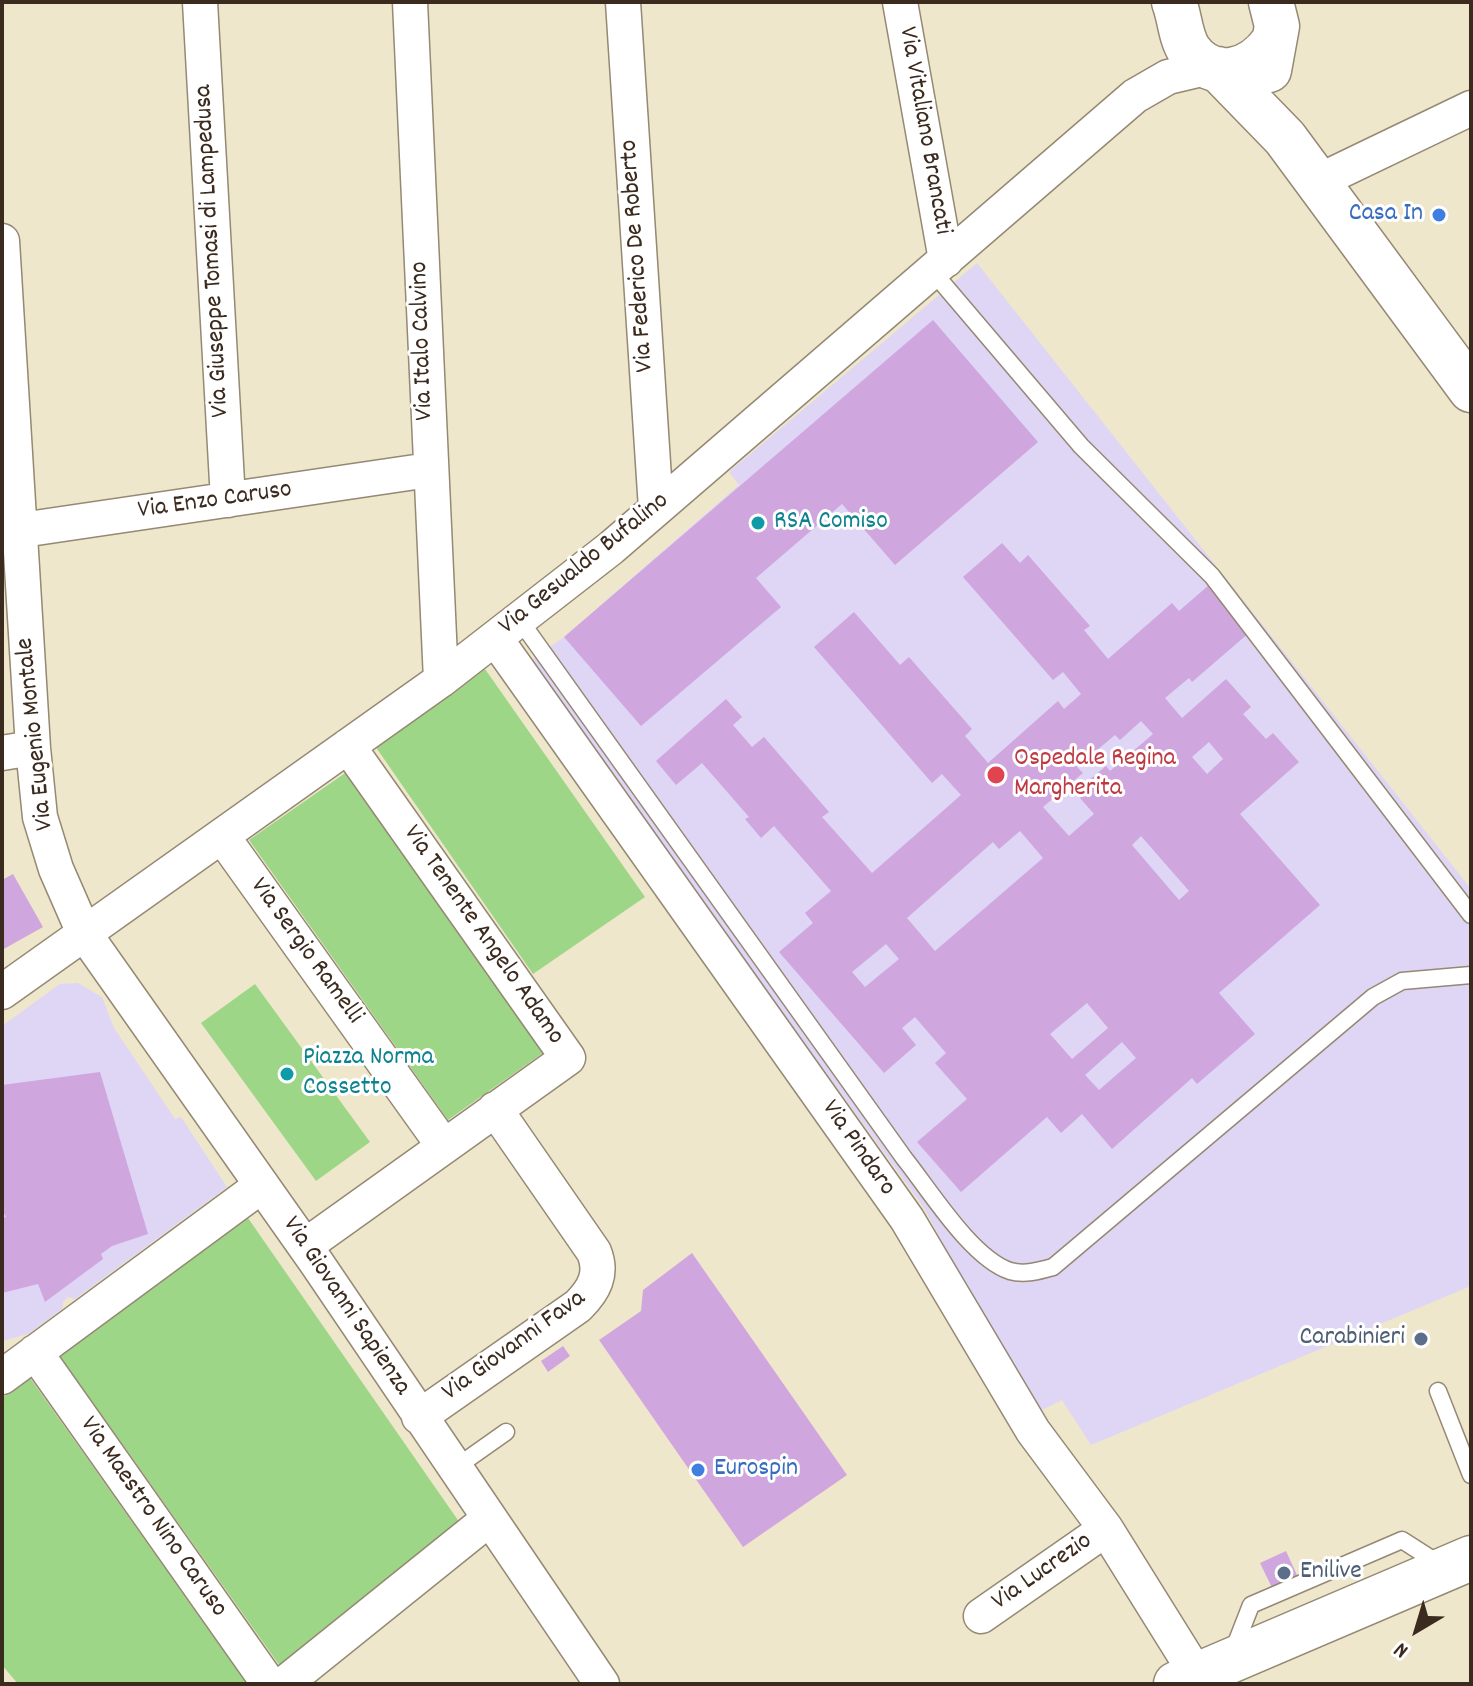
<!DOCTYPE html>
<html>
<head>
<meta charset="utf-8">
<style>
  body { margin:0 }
  #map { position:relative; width:1473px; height:1686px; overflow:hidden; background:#efe7cb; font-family:Dekko,sans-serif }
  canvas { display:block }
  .frame { position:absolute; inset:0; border:4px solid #3b2a1e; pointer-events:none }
  .north { position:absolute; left:1377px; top:1590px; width:80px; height:80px; -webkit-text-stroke:6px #fff; paint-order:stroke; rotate:218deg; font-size:22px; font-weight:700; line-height:32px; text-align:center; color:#3b2a1e }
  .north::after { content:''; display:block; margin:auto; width:28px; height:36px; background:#3b2a1e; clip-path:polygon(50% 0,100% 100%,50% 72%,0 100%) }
</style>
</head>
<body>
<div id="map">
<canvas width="1473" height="1686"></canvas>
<div class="frame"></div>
<div class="north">N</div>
</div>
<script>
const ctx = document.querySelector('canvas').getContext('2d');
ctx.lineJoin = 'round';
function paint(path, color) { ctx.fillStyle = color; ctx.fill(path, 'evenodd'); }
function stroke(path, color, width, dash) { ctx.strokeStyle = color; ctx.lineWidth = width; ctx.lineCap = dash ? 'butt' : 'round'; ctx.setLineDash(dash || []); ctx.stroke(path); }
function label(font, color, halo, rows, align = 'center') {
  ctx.font = font + ' Dekko,sans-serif'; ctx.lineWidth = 6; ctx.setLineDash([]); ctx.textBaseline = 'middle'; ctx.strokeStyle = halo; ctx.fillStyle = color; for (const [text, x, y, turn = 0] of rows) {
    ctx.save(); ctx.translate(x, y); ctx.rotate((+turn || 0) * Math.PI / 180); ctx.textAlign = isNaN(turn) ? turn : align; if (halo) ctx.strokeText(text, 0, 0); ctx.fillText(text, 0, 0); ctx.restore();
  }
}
const built = new Path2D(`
  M977,263L1471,889V1286L1091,1445L1062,1400L1034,1414L924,1208L529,662L564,637L739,485L729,472Z
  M78,983L102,997L114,1028L175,1119L181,1117L227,1187L75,1299L68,1297L63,1302V1308L28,1334L2,1341V1026L60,984Z`);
const green = new Path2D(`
  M485,669L645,897L533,974L375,746Z
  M348,771L547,1050L448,1120L249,840Z
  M255,984L370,1142L316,1181L201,1023Z
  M248,1218L462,1526L280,1666L60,1356Z
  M30,1378L247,1684H18L2,1665V1398Z`);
const building = new Path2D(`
  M933,320L1038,442L895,565L842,504L756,578L781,607L641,726L564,637Z
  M1002,543L1020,563L1028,555L1090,626L1084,630L1108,659L1172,603L1179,611L1209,585L1250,632L1192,682L1189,678L1165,698L1182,718L1226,679L1251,707L1243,714L1266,739L1273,733L1299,762L1240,814L1320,905L1219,993L1255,1034L1197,1084L1192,1078L1112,1149L1082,1114L1061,1133L1047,1117L961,1192L917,1142L967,1099L935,1063L946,1053L915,1017L902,1028L916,1045L884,1073L779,952L813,923L805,913L831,891L774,826L761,838L745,819L749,817L702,763L676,785L656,761L726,699L742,717L733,725L752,747L764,737L829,812L822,817L872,873L961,795L942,774L932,783L814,647L854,612L900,665L909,657L972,729L965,736L988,763L1058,701L1064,709L1081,694L1063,672L1053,680L963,577ZM1141,721L1153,734L1110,771L1106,766L1087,782L1092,787L1080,798L1094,814L1069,836L1043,807L1083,773L1077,767L1115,735L1120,740ZM1209,742L1223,759L1207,774L1192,757ZM1020,831L1043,858L935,951L907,918L993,842L999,849ZM1141,836L1189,891L1179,900L1132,845ZM886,944L899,959L865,987L852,972ZM1087,1003L1108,1028L1072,1059L1050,1034ZM1122,1042L1136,1058L1099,1090L1085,1075Z
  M13,874L43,927L2,950V880Z
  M100,1072L148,1234L112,1246L101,1254L103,1259L45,1302L38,1284L2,1293V1218L6,1217L2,1210V1085Z
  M692,1253L847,1475L743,1547L599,1340L641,1311L643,1290Z
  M563,1346L570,1356L548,1372L541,1361Z
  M1286,1551L1301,1584L1276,1596L1260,1563Z`);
const lane = new Path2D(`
  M933,272L1081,446L1212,576L1471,915
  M519,619L904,1158C929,1189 971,1258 1010,1271C1024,1275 1039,1271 1053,1267L1373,997L1402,981L1471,975
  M1438,1391L1471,1475
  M455,1468L506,1432
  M1233,1651L1251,1605L1402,1540L1441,1565`);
const street = new Path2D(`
  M200,2L228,500
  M410,2L441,680
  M623,2L656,509
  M900,2L946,260
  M1315,183L1471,108
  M2,241L33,748L40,817L56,869L84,933L316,1262L602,1684
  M2,533L429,470
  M495,638L907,1219L1033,1431L1106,1529L1197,1675
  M2,753L33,748
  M222,836L443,1145
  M2,992L441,680L611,548L1135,96L1168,77L1210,67
  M305,1246L568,1058L348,746
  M35,1352L269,1684
  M2,1377L261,1186
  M419,1417L578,1306C594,1290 603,1274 594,1252L495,1109
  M981,1616L1106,1529
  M284,1684L489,1519`);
const secondary = new Path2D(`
  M1174,2C1180,17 1180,36 1189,50C1213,84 1253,71 1273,42
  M1218,69L1285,138L1471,390
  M1269,70L1277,26L1271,2
  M1176,1684L1471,1558`);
const markers = [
  [1439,215,8,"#3f7fe0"],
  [758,523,8,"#0f9aa8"],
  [996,775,10,"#e0444e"],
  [287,1074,8,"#0f9aa8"],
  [1421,1339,8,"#5c6f8a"],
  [698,1470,8,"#3f7fe0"],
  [1284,1573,8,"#5c6f8a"]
];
const streetNames = [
  ["Via Vitaliano Brancati",923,131,80],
  ["Via Giuseppe Tomasi di Lampedusa",214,251,-93],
  ["Via Federico De Roberto",639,256,-94],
  ["Via Italo Calvino",424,341,-92],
  ["Via Enzo Caruso",215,502,-8],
  ["Via Gesualdo Bufalino",585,565,-39],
  ["Via Eugenio Montale",37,734,-96],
  ["Via Tenente Angelo Adamo",482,936,55],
  ["Via Sergio Ramelli",305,952,54],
  ["Via Pindaro",857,1149,55],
  ["Via Giovanni Sapienza",345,1307,56],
  ["Via Giovanni Fava",515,1347,-36],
  ["Via Maestro Nino Caruso",152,1518,55],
  ["Via Lucrezio",1043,1573,-35]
];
const shopNames = [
  ["Casa In",1423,215],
  ["Eurospin",714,1470,"left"]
];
const cultureNames = [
  ["RSA Comiso",774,523],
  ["Piazza Norma",303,1059],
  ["Cossetto",303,1089]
];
const healthNames = [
  ["Ospedale Regina",1014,760],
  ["Margherita",1014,790]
];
const serviceNames = [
  ["Carabinieri",1405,1339],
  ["Enilive",1300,1573,"left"]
];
paint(built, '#dfd5f5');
paint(green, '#9ed688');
paint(building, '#d0a6df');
stroke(lane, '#958874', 19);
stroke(street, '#958874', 37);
stroke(secondary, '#958874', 47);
stroke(lane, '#fff', 16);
stroke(street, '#fff', 34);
stroke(secondary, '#fff', 44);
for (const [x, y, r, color] of markers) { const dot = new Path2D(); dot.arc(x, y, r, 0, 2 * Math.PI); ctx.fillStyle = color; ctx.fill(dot); stroke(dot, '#fff', 3); }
label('26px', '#3b2a1e', '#fff', streetNames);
label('26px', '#366cbe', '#fff', shopNames, 'right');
label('26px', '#0d838f', '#fff', cultureNames, 'left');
label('26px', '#be3a42', '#fff', healthNames, 'left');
label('26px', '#4e5e75', '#fff', serviceNames, 'right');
</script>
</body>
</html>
